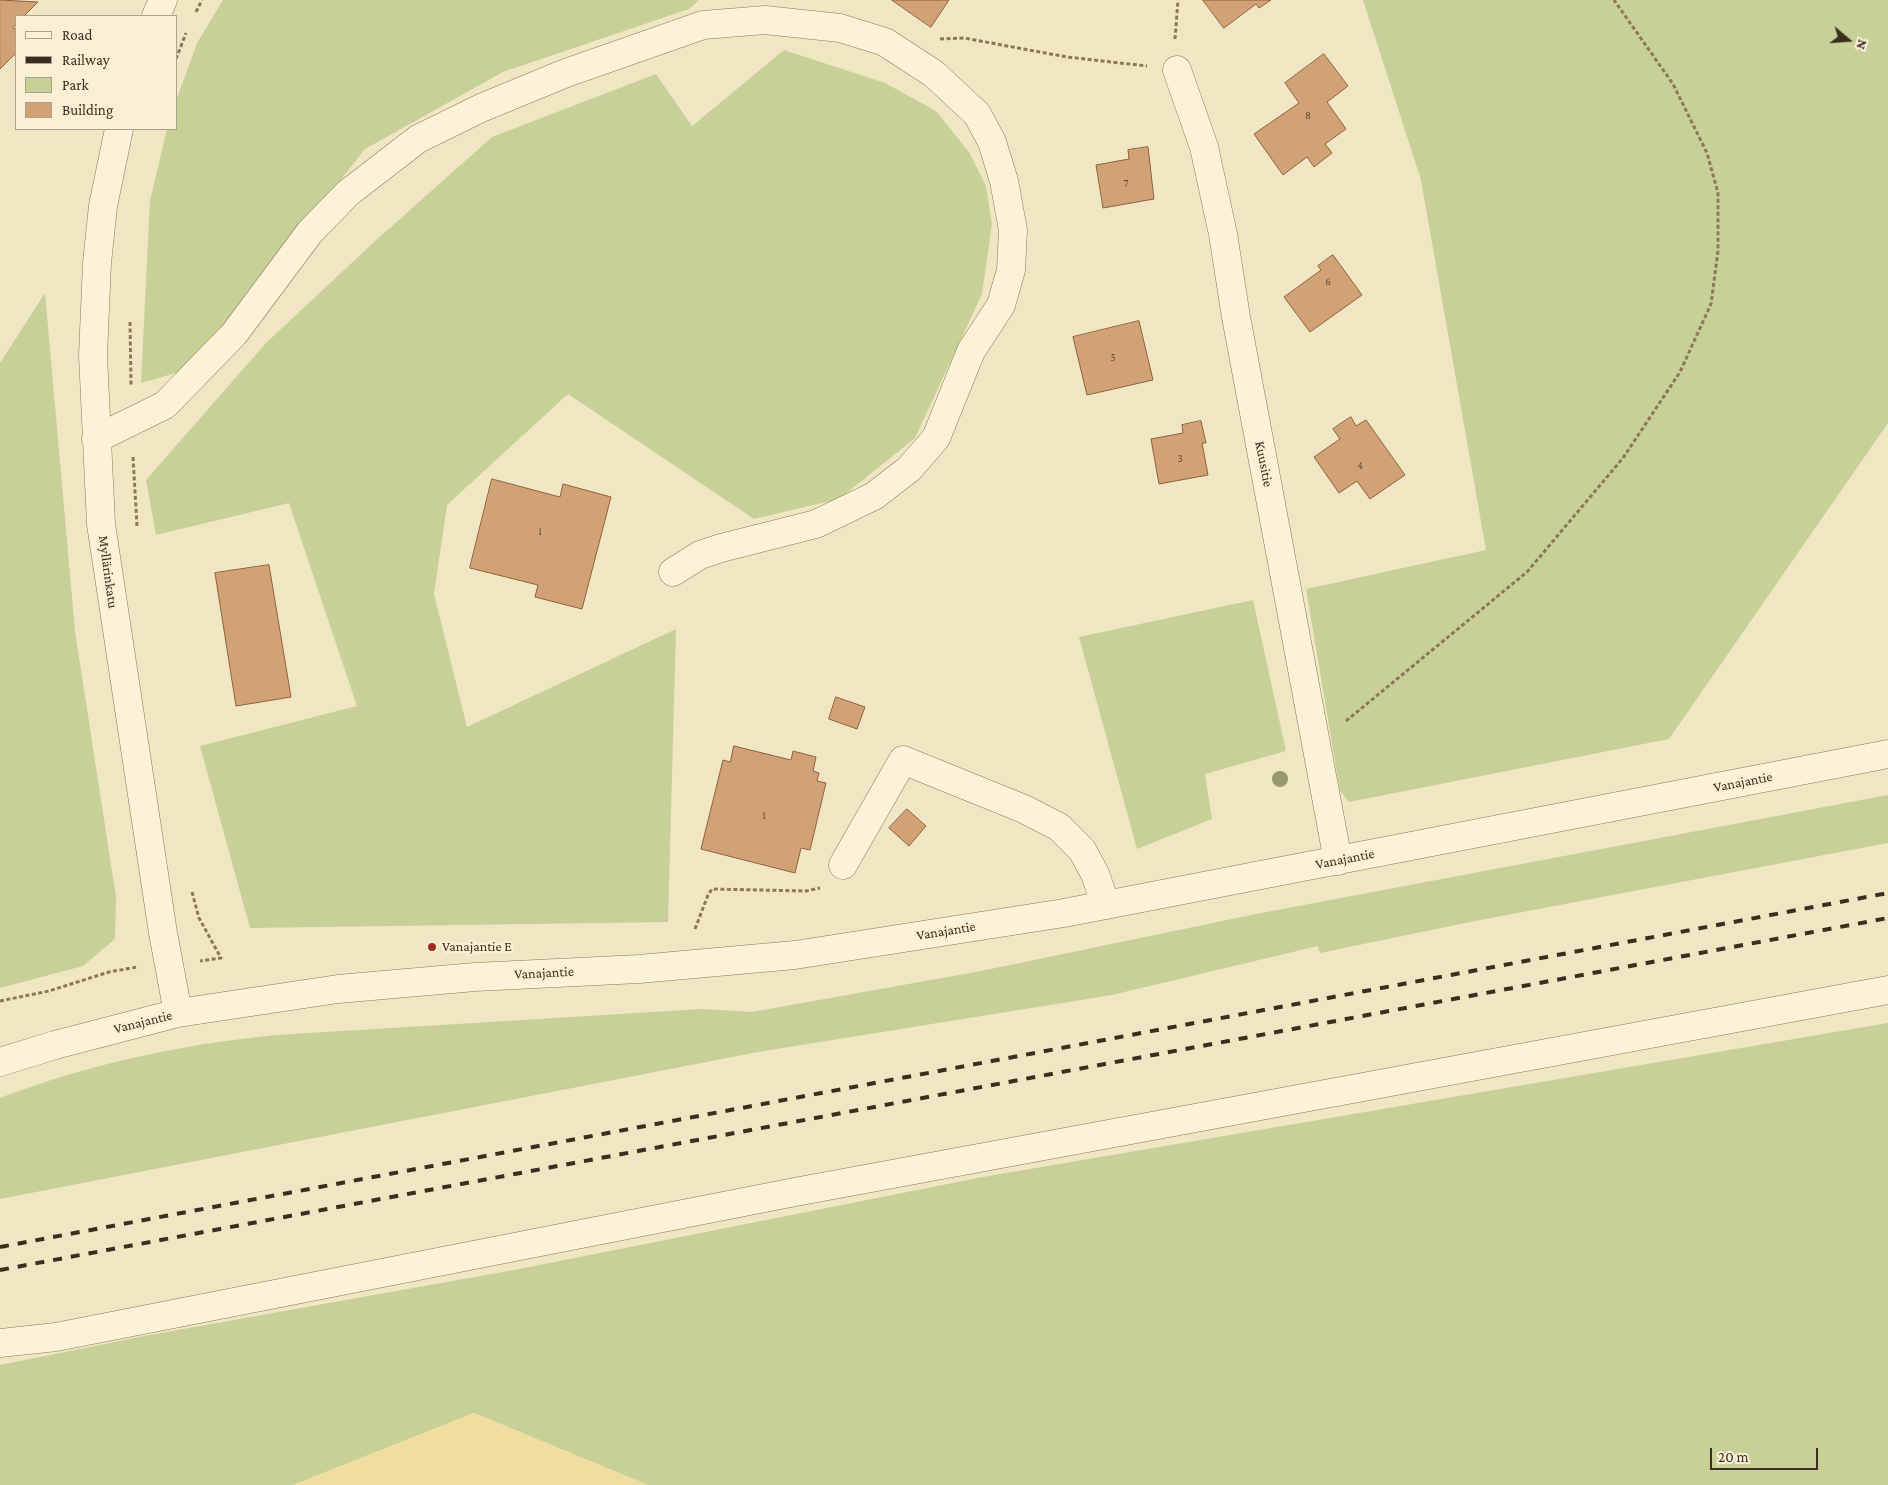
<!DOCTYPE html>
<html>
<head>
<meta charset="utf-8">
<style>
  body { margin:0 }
  #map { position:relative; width:1888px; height:1485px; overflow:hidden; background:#f1e6c4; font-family:"Crimson Pro",serif }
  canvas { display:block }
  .legend { position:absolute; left:15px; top:15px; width:162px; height:115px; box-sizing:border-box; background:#f8efd4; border:1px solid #ada28b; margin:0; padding:6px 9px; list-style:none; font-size:15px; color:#3c2e1e }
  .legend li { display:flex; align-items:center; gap:10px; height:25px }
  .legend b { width:25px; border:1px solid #ada28b }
  .north { position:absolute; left:1823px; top:15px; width:50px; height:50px; -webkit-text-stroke:4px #f8efd4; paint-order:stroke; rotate:108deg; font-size:14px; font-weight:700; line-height:20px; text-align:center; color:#3c2e1e }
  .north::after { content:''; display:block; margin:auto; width:18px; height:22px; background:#3c2e1e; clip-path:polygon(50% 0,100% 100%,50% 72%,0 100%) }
  .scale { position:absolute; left:1710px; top:1448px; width:108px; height:22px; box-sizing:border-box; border:2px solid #3c2e1e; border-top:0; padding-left:6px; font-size:15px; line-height:18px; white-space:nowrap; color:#3c2e1e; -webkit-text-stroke:4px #f8efd4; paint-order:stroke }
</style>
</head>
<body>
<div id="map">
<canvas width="1888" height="1485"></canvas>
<ul class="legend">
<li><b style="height:6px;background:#fbf2d8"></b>Road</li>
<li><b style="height:6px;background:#3c2e1e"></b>Railway</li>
<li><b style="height:14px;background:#c7d097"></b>Park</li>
<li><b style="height:14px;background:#d2a277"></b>Building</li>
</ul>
<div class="north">N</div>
<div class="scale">20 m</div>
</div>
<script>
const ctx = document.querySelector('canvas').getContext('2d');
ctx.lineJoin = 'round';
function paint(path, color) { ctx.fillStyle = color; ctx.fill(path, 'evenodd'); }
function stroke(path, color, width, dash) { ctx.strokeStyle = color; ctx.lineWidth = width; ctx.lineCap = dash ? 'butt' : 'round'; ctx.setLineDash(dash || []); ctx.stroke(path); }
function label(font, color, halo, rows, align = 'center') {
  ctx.font = font + ' "Crimson Pro",serif'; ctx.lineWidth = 5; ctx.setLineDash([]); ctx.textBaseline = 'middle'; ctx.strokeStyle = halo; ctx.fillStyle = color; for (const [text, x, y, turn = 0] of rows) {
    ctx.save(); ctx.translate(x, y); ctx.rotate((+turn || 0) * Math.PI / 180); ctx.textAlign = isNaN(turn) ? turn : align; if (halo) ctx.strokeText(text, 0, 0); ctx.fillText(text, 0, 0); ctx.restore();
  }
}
const green = new Path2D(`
  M223,0H699L689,9L503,72L365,149L193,368L141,383L150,201L167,129H176V101L197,43Z
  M1363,0H1888V423L1669,739L1349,802L1340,791L1306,589L1486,550L1421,180Z
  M784,50L885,83L936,111L969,152L986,186L992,224L982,294L915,438L839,499L754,519L568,394L447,505L434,594L467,727L676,629L668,922L250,928L200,746L357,706L289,503L156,535L146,480L266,343L374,242L492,137L656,74L692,126Z
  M45,293L75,631L116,897L115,939L83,966L0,988V363Z
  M1253,600L1286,751L1205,774L1212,819L1137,849L1079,637Z
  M1888,795V843L1475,921L1320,953L1318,946L1112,995L758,1052L0,1199V1098C89,1064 182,1044 277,1035L702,1009L752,1012L981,971L1256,914Z
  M1888,1023V1485H648L474,1413L293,1485H0V1365L144,1336L514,1270L983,1177Z`);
const sand = new Path2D(`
  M474,1413L648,1485H293Z`);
const building = new Path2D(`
  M0,0L38,2L24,16H16V24L13,27L16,31V53L0,69Z
  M892,0H949L931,27Z
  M1203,0H1271L1259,8L1256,4L1224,28Z
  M1324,54L1348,86L1327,102L1346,129L1325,144L1332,153L1314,167L1307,157L1283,175L1254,134L1299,103L1285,83Z
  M1148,147L1154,199L1103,208L1096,165L1129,159L1128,150Z
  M1333,255L1362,295L1310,332L1284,297L1321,270L1318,266Z
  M1139,321L1153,380L1087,395L1073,337Z
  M1351,417L1356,426L1366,420L1405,475L1370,499L1357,481L1339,493L1314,457L1340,439L1333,429Z
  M1201,421L1206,443H1202L1208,475L1159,484L1151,439L1183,433L1182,425Z
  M492,479L560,497L563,484L611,497L582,609L535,597L538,585L470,568Z
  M269,565L291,697L236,706L215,573Z
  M836,697L865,707L857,729L829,719Z
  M734,746L791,760L793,751L816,757L813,771L819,773L817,781L826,783L810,850L801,848L795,873L701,849L723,760L730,762Z
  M907,809L926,826L909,846L889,828Z`);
const path = new Path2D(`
  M196,12L202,0
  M940,39L964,38L1067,57L1147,66
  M1175,39L1178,0
  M176,59L186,33
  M130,322L131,386
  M133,457L137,526
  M1346,721L1527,572L1623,458L1680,372L1711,304L1718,251V193L1707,153L1673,84L1614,0
  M192,892L199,918L221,958L200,961
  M695,929L708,895L712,889L806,891L820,888
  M0,1001L49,991L109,972L137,967`);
const minor = new Path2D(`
  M156,16L163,0
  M1177,70L1204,147L1223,234L1236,317L1338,861
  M119,129L103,206L97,263L93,355L101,524L163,933L178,1013
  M96,439L165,405L234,334L310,232L348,193L418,139L481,108L566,73L703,25L765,20L840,28L885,42L934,74L977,114L992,142L1004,181L1013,230L1011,270L1001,305L971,351L936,438L909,469L874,496L816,524L721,548L700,555L673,572
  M843,865L903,760L1024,809L1059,827L1082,850L1095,874L1106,905
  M0,1062L55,1045L178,1013L338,989L475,977L639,969L795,955L1064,913L1888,754
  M0,1343L56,1337L795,1192L1888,990`);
const rail = new Path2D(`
  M0,1247L1888,893
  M0,1270L1888,918`);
const trees = [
  [1280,779]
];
const markers = [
  [432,947,5,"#a12a25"]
];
const numberNames = [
  ["8",1308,116],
  ["7",1126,184],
  ["6",1328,282],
  ["5",1113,358],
  ["3",1180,459],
  ["4",1360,466],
  ["1",540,532],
  ["1",764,816]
];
const streetNames = [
  ["Kuusitie",1264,464,79],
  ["Myllärinkatu",108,572,82],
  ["Vanajantie",1743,782,-11],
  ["Vanajantie",1345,859,-11],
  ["Vanajantie",946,931,-9],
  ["Vanajantie",544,973,-3],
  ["Vanajantie",143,1022,-14]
];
const poiNames = [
  ["Vanajantie E",442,947]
];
paint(green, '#c7d097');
paint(sand, '#efdea0');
paint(building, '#d2a277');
stroke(building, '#8e613d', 1);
stroke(minor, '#8d7759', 29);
stroke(path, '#8d7759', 3, [4, 2.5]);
stroke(minor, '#fbf2d8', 28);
stroke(rail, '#3c2e1e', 4, [9, 9]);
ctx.fillStyle = '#95996b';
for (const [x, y] of trees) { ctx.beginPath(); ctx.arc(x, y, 8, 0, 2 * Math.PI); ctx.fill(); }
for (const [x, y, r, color] of markers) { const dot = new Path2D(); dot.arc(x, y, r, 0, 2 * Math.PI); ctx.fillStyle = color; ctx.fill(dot); stroke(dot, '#f8efd4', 2); }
label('11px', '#624b34', null, numberNames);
label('14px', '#3c2e1e', '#f8efd4', streetNames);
label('14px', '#3c2e1e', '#f8efd4', poiNames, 'left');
</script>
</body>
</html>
